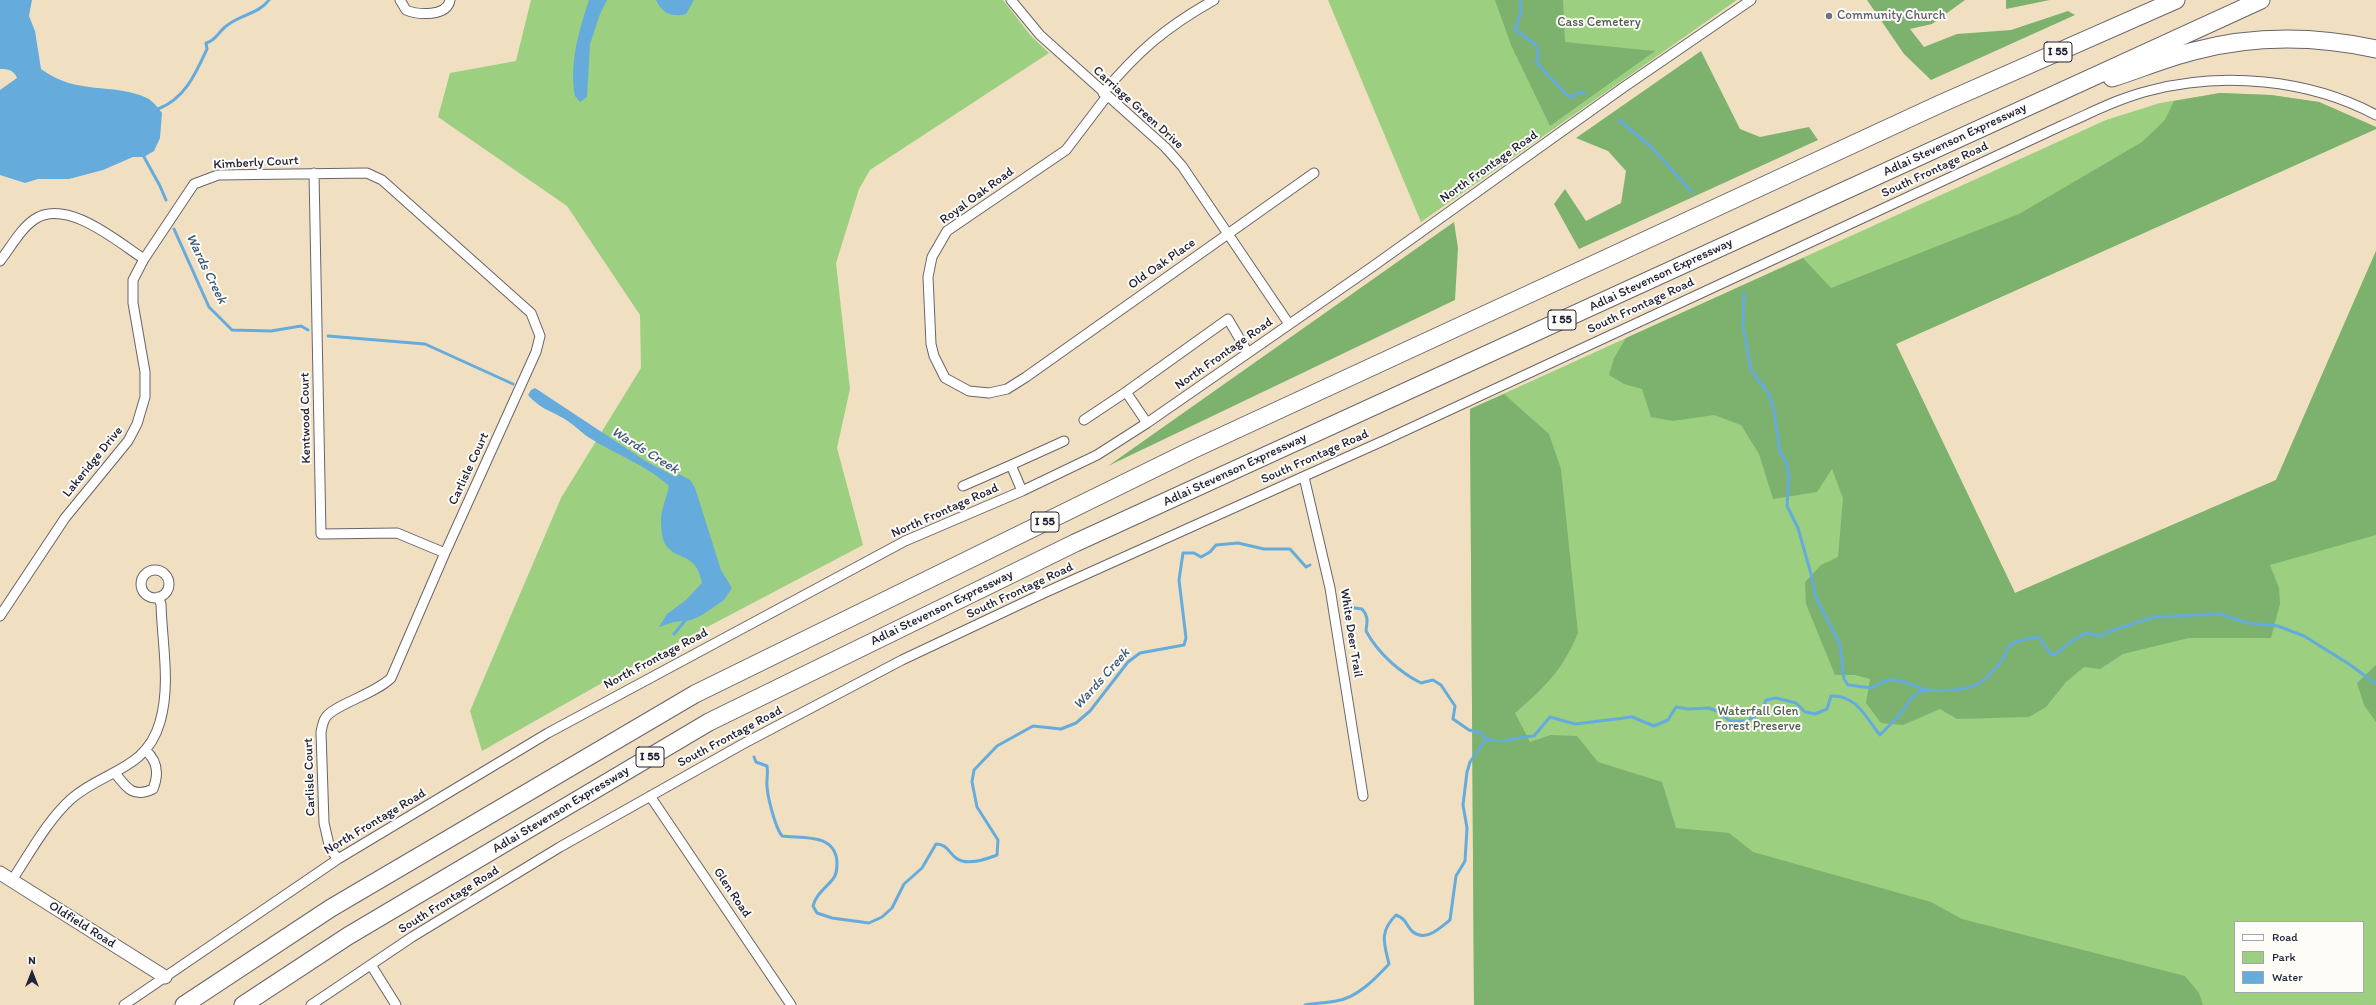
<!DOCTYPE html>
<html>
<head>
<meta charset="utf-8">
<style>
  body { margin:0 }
  #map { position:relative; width:2376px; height:1005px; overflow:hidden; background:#f0e0c1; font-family:Itim,sans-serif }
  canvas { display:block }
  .legend { position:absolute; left:2234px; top:921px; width:130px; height:72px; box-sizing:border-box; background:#fdfcf7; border:1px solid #a5a5ac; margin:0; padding:5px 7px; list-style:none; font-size:12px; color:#22223b }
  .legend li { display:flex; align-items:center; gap:8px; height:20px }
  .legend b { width:20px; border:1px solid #a5a5ac }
  .north { position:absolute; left:12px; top:953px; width:40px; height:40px; -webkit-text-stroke:3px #fdfcf7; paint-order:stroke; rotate:0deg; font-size:11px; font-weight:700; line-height:16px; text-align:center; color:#22223b }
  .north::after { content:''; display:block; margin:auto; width:14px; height:18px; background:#22223b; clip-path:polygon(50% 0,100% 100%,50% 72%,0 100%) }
</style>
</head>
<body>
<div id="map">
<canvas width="2376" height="1005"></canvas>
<ul class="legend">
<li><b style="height:5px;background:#fff"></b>Road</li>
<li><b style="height:11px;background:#9ccf7f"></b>Park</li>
<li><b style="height:11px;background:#65abdb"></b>Water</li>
</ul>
<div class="north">N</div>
</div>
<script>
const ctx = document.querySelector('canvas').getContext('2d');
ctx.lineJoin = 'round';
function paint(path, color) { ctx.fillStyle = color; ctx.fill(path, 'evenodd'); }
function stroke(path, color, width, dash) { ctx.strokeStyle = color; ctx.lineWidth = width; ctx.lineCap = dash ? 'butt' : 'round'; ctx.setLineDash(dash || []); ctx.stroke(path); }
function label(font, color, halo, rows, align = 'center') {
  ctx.font = font + ' Itim,sans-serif'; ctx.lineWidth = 4; ctx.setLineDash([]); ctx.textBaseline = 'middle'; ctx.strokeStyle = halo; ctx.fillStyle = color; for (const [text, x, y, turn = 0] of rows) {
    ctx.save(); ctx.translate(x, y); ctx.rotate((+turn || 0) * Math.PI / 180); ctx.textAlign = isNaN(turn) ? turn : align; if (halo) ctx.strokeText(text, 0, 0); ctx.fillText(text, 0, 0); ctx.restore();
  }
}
const green = new Path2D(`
  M531,0H1003L1031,36L1049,53L870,170L859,189L836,263L850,389L837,448L863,545L616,675L482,751L470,711L561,498L641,368L640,315L567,206L438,117L450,73L516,61Z
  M1328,0H1737L1421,222Z
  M2220,93L2271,95L2319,102L2376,127V129L1896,344L2015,593L2276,480L2376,251V1005H1474L1470,409L2106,120L2160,103ZM2235,922H2363V992H2235Z`);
const forest = new Path2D(`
  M1495,0H1563L1565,42L1655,51L1550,126L1511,45Z
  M1867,0H1965L1932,24L1910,29L1924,47L1957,34L2011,30L2068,11L2075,15L1931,80L1904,54Z
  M2006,0H2050L2006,9Z
  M1701,51L1740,129L1760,137L1809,127L1818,140L1579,249L1554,204L1565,189L1586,221L1621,203L1626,171L1608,151L1576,138Z
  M2220,93L2271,95L2319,102L2376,127V129L1896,344L2015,593L2276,480L2376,251V535L2270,565L2279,588L2280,604L2271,638H2189L2123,654L2100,669L2084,667L2066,682L2046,707L2029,717L1957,719L1940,709L1903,725L1881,723L1866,703L1870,679L1855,675H1835L1806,604L1805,582L1821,565L1838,557L1843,498L1832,469L1817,492L1773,499L1759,454L1741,425L1714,415L1673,421L1651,417L1642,389L1624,384L1609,375L1614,358L1626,338L1803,258L1831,288L2019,214L2142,142L2165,120L2174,101Z
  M1454,222L1458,248L1455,300L1108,466Z
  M1504,394L1549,434L1561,469L1578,633C1562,671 1545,687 1515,713L1530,742L1551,735L1577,736L1598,762L1662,782L1676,828L1729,833L1753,852L1931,902L1962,919L2185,976L2199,993L2203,1005H1474L1470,409Z
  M2376,665V722L2364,705L2357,683Z`);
const water = new Path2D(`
  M0,0H32L29,16L35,31L41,69C77,96 112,82 147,98C153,101 158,108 162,113L160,138L154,151L144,157H133L103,170L69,179H38L25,183L0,175V90L17,78C14,70 8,69 0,69Z
  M607,0L600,14L590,44L587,97L580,102L575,96C569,64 579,30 589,0Z
  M656,0H694L686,14C672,18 662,13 656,0Z
  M535,388L647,462L676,477L679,474L690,480L695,488L721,570L732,588L724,600L702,615L691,620L674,622L659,627L667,614L686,600L702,583C696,551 677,562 665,544C662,539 661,526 661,520C661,510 667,496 669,486C648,466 617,455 593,440C582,434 574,424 563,418C547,409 541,409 528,395L531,390Z`);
const stream = new Path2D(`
  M1520,0L1521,12L1515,30L1535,44L1539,54L1536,62L1567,95L1572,97L1581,92L1585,94
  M158,109C185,99 196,73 207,49L206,43C216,40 217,34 225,27C238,15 259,14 269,0
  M1619,120L1652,148L1692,192
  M144,157L160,186L166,200
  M174,229L209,307L232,330L271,331L301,326L308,330
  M1744,293L1743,326L1751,370L1769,394L1774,411L1780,453L1786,461L1789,477L1787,506L1798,528L1811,574L1816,598L1840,644L1844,679L1848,685L1872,688C1893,673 1902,682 1923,689C1937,693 1967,690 1980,683C1989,677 1998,665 2005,656C2006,640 2027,639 2039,637L2050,653L2055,655C2063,646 2075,639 2086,633L2101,636L2108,632L2154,617L2220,614L2248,623L2278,626L2304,636L2349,664L2376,684
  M328,336L425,344L513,384
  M1344,597C1347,607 1353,608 1362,609C1369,617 1367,621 1366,631C1378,653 1399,672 1421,683L1433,680L1441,685L1455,706L1453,719L1469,730L1481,733L1486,739
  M674,634L688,617
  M1486,739C1505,744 1514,737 1534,736L1550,717L1575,724L1632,717L1654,726L1668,720L1676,707L1688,709L1709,708L1719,712L1730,721H1747L1762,711L1766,700L1776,698L1796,703L1805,712L1815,714L1827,709L1831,696C1856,694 1867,719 1880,735L1903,711L1911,698L1924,689
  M754,757L756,762L767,766C768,772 767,776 767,781C766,793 775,827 782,836C800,839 835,832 837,862C837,868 837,874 833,879C826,888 816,894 813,906L817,913L832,918L869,923L882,917L892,908L904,884L922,868L936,844C947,844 949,853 956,858C966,866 987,859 997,855L998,840L977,807L972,782L974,770L997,746L1033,726L1061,729L1076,723L1090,711L1128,662L1140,653L1184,645L1186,638L1179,580L1183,553H1194L1201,557L1210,552L1216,545L1238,543L1264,549H1290L1306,567L1310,565
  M1305,1005C1315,1003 1326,1003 1336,1001C1357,998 1375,979 1389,964C1384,943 1379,932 1396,915C1408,920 1405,925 1413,932C1426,942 1440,928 1450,920L1456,876L1465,861L1467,828L1463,805L1467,772L1470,762L1486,739`);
const street = new Path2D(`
  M400,0L406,10C418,15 447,17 450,0
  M1011,0L1040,35L1165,147L1182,166L1289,324
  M1103,93C1138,51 1166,27 1214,0
  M1107,96L1066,150L947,231L932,257L928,277L931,344L934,356L945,378L969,391L989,393L1007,389L1026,377L1314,173
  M314,173L321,534L397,533L445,553
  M0,261C11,247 21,228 35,219C67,198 118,242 144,259
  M1084,420L1126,392
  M1147,423L1126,392L1228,319L1248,353
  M1304,477L1330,588L1363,796
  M963,486L1011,465
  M1022,491L1011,465L1064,441
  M141 584a14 14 0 1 1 28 0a14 14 0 1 1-28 0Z
  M0,616L65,518L128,441L137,424L145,397V372L133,303V280L144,259L194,184L218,175L367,173L382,180L531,313L540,336L536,352L445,553L391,678C375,694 334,705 326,717C323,721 322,727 321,732L324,823L330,849L338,859
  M115,773C127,789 134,798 153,789C159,774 158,761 145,750
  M650,796L791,1005
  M12,880C30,853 47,821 71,799C104,770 146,771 160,722C171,684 162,643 161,604L158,597
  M371,965L396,1005
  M124,1005L338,859L548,733L905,541L1022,491L1097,455L1147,423L1372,267L1624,87L1751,0
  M311,1005L412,937L560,847L741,745L902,660L1044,593L1385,440L2063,125C2091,113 2119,98 2148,91C2221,71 2309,79 2376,115`);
const secondary = new Path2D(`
  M0,873L165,977`);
const highway = new Path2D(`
  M2112,78C2140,69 2166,58 2194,51C2254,35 2316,36 2376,49
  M184,1005L331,908L695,694L1192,450L1940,104L2176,0
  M243,1005L348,936L709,722L1075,543L2261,0`);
const markers = [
  [1829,16,4,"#6b7280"]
];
const shields = [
  [2058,52,28],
  [1562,320,28],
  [1045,522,28],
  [650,757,28]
];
const shieldNames = [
  ["I 55",2058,52],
  ["I 55",1562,320],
  ["I 55",1045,522],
  ["I 55",650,757]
];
const worshipNames = [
  ["Community Church",1837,16]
];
const parkNames = [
  ["Cass Cemetery",1599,23],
  ["Waterfall Glen",1758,712],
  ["Forest Preserve",1758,727]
];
const streetNames = [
  ["Carriage Green Drive",1138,108,42],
  ["Adlai Stevenson Expressway",1955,140,-25],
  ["Kimberly Court",256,163,-3],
  ["North Frontage Road",1489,167,-35],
  ["South Frontage Road",1935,170,-25],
  ["Royal Oak Road",977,196,-36],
  ["Old Oak Place",1162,264,-35],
  ["Adlai Stevenson Expressway",1661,275,-25],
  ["South Frontage Road",1641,306,-25],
  ["North Frontage Road",1224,354,-35],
  ["Kentwood Court",306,418,-91],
  ["South Frontage Road",1315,457,-24],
  ["Lakeridge Drive",93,462,-51],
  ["Carlisle Court",469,469,-65],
  ["Adlai Stevenson Expressway",1235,470,-25],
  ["North Frontage Road",945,511,-24],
  ["South Frontage Road",1020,591,-25],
  ["Adlai Stevenson Expressway",942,608,-26],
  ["White Deer Trail",1351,633,81],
  ["North Frontage Road",656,659,-28],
  ["South Frontage Road",730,737,-28],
  ["Carlisle Court",310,777,-92],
  ["Adlai Stevenson Expressway",561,810,-31],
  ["North Frontage Road",375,822,-31],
  ["Glen Road",732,893,56],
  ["South Frontage Road",449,900,-32],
  ["Oldfield Road",82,925,32]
];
const waterNames = [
  ["Wards Creek",206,269,64],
  ["Wards Creek",645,451,32],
  ["Wards Creek",1102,679,-48]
];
paint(green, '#9ccf7f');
paint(forest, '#7db26e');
paint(water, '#65abdb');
stroke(stream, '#65abdb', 3);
stroke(street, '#6a646a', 11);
stroke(secondary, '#6a646a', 15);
stroke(highway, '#6a646a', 19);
stroke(street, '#fff', 9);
stroke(secondary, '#fff', 13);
stroke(highway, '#fff', 17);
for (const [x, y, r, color] of markers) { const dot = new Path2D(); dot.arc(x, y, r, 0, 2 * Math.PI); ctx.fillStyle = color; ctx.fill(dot); stroke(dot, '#fdfcf7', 1.5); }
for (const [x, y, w] of shields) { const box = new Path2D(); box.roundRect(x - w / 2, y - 10, w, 20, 3); ctx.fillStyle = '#fdfcf7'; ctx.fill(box); stroke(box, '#22223b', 1); }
label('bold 12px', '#22223b', null, shieldNames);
label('13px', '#5b616d', '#fdfcf7', worshipNames, 'left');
label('13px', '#4d5f53', '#fdfcf7', parkNames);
label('13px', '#22223b', '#fdfcf7', streetNames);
label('italic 14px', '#3d597b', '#fdfcf7', waterNames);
</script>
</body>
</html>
